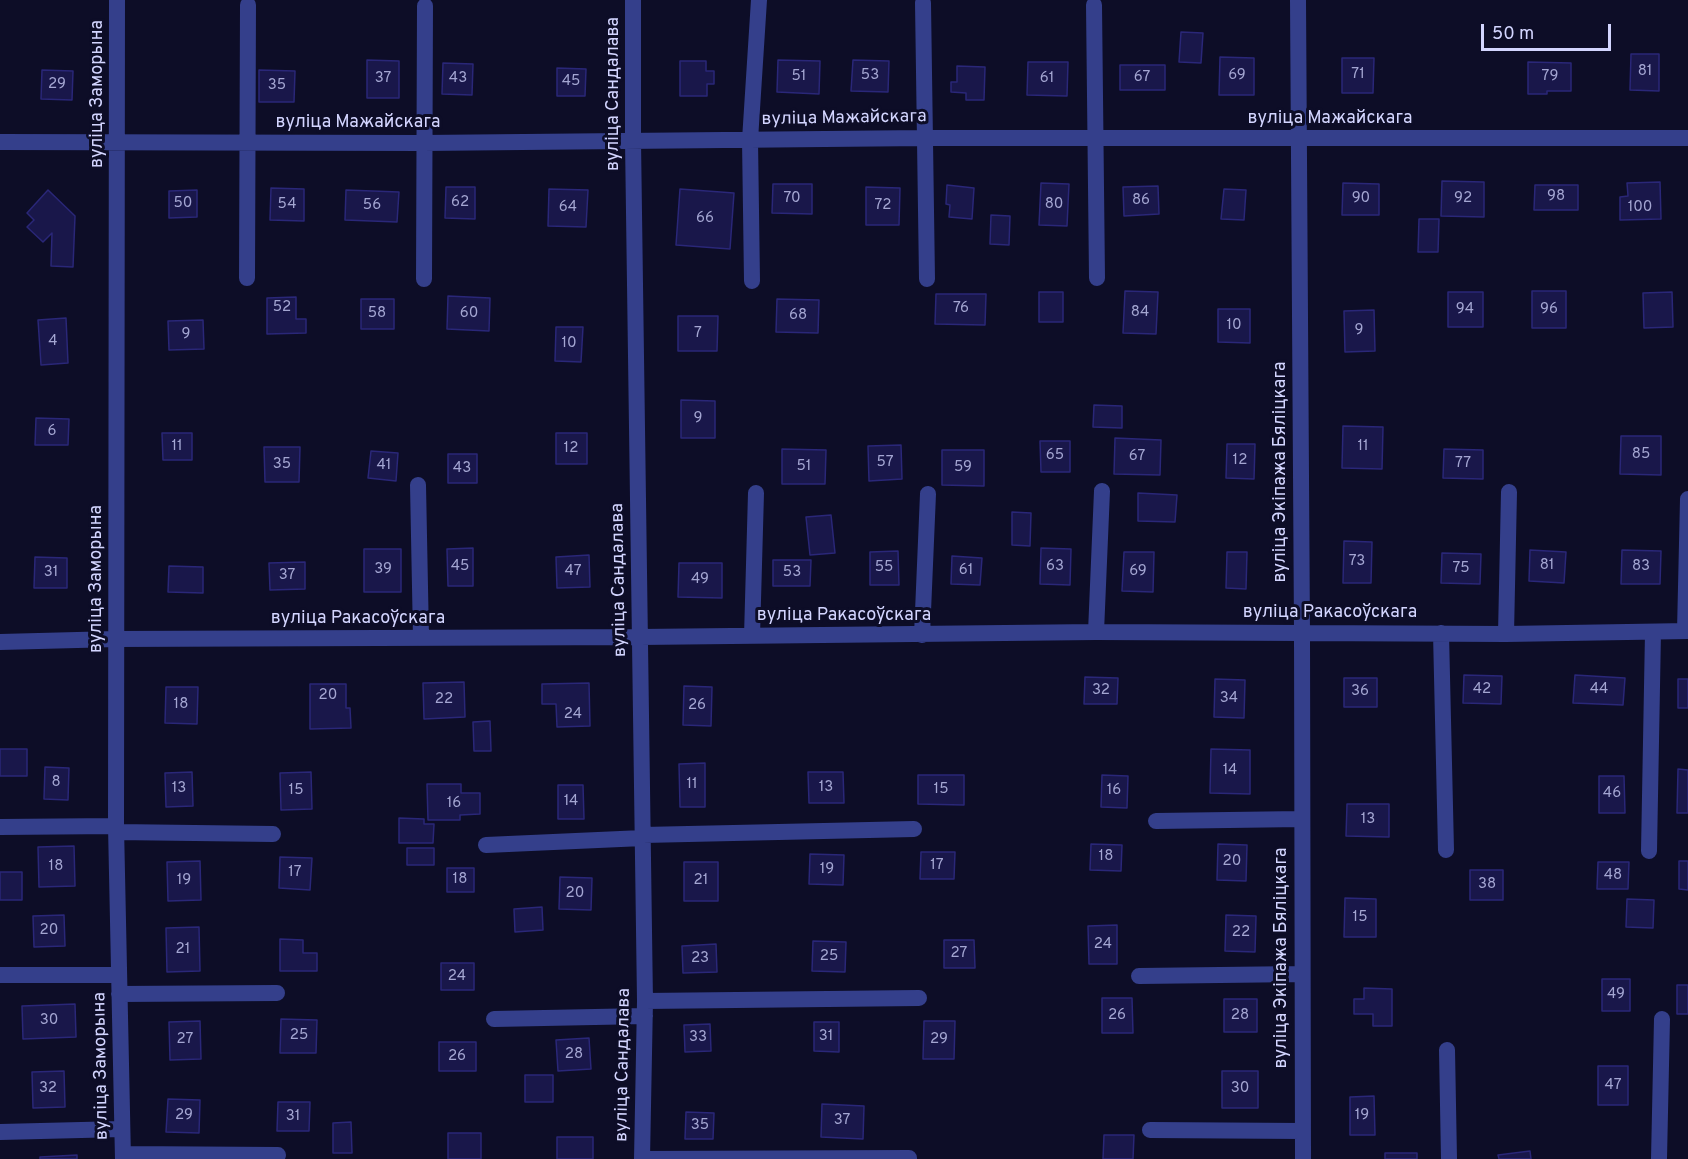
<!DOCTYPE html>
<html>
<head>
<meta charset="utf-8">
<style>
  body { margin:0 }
  #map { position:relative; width:1688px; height:1159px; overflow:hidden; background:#0d0d27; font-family:Overpass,sans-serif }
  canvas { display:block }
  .scale { position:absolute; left:1481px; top:24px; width:130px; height:27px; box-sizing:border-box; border:3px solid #d3d5ff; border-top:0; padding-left:8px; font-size:18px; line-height:21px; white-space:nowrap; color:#d3d5ff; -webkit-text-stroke:4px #0d0d27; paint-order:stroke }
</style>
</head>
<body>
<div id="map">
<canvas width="1688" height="1159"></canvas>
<div class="scale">50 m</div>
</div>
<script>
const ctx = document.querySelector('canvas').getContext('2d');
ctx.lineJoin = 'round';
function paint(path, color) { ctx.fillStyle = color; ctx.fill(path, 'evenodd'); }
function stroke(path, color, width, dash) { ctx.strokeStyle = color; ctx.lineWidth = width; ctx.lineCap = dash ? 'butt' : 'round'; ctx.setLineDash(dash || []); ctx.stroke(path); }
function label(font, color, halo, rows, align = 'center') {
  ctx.font = font + ' Overpass,sans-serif'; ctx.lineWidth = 6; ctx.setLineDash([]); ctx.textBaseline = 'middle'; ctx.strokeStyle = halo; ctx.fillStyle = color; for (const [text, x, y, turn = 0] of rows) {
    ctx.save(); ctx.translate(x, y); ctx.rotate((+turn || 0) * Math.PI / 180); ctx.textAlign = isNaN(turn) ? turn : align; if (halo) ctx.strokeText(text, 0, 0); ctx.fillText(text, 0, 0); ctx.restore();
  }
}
const building = new Path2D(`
  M1181,32L1203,33L1201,63L1179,62Z
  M1631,54H1659V91L1630,90Z
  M1220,57L1254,58V95H1219Z
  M1342,58H1374L1373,93H1342Z
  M367,60L399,61V98H367Z
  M778,60L820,61L819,94L777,92Z
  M853,60L889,61L888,92L851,91Z
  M680,61H706V71H714V84H707V96H680Z
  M1028,62H1068L1067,96L1027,95Z
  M1528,62L1571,63V91H1547V94H1528Z
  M443,63L473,64L472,95L442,94Z
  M1120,65H1165V90H1120Z
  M957,66L985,67L984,100H966V93L951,92V82H957Z
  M557,68L586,69L585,96H557Z
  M42,70L73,71L72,100L41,99Z
  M259,70L295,71L294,102H259Z
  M1442,181L1484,182V217L1441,216Z
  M1660,182L1661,219L1620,220V197L1628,196L1627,183Z
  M1041,183L1069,184L1067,226L1039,225Z
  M1343,183L1379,184V215H1342Z
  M773,184H812V214L772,213Z
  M947,185L974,188L972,219L949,217L950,205L946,204Z
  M1535,185H1578V210H1534Z
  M1158,186L1159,214L1124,216L1123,187Z
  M446,187H475V219L445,218Z
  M866,187L900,188L899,225H866Z
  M271,188L304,189V221L270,220Z
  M549,189L588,190L586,227L548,226Z
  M680,189L734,193L730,249L676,245Z
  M1224,189L1246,190L1244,220L1221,219Z
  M48,190L75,216L73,267L51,266L52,233L43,242L27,227L34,220L27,213Z
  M197,190V217L169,218V191Z
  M346,190L399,192L397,222L345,220Z
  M991,215L1010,216L1009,245L990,244Z
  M1419,219H1439L1438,252H1418Z
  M1125,291L1158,292L1156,334L1123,333Z
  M1532,291H1566V328H1532Z
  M1039,292H1063V322H1039Z
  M1448,292H1483V327H1448Z
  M1672,292L1673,327L1644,328L1643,293Z
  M936,294H986L985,325L935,324Z
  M448,296L490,298L489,331L447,329Z
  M296,297V319H306V333L267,334V298Z
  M361,299H394V329H361Z
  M777,299L819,300L818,333L776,332Z
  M1218,309H1250V343L1218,342Z
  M1374,310L1375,351L1345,352L1344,311Z
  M678,316H718L717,351H678Z
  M66,318L68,363L41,365L38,320Z
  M203,320L204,349L169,350L168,321Z
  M556,327H583L581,362L555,361Z
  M681,400L715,401V438H681Z
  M1094,405L1122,406V428L1093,427Z
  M36,418L69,419L68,445H35Z
  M1343,426L1383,427L1382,469L1342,468Z
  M162,433H192V460H163Z
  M556,433H587V464H556Z
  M1621,436H1661V475L1620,474Z
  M1115,438L1161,440L1160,475L1114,474Z
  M1040,441H1070V472H1041Z
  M1227,444H1255L1254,479L1226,478Z
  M901,445L902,479L869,481L868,446Z
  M264,447H300L299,482H265Z
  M782,449L826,450L825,484H782Z
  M1444,449L1483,450V479L1443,478Z
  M942,450H984V486L942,485Z
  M371,451L398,453L396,481L368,478Z
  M448,454H477V483H448Z
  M1138,493L1177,495L1175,522L1138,521Z
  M1012,512L1031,513L1030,546L1012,545Z
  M831,515L835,553L810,555L806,517Z
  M1344,541L1372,542L1371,583H1343Z
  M473,548V586H448L447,549Z
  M1041,548L1071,549L1070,585L1040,584Z
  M364,549H401V592H364Z
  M1530,550L1566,552L1564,583L1529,581Z
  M1622,550L1661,551L1660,584H1621Z
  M898,551L899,585H870V552Z
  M1124,552H1154L1153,592L1122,591Z
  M1227,552H1247L1246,589L1226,588Z
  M1442,553L1481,554L1480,584L1441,583Z
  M589,555L590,587L557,588L556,557Z
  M952,556L982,558L980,585L951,584Z
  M35,557L67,558V588H34Z
  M773,560H811L810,586H773Z
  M305,562V589L270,590L269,563Z
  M679,563H722V598L678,597Z
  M169,566L203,567V593L168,592Z
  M1464,675L1502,676L1501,704L1463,703Z
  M1575,675L1625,678L1623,705L1573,703Z
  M1085,677L1118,678L1117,704H1084Z
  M1344,678H1377V707H1344Z
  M1215,679L1245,680L1244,718L1214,717Z
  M1678,679H1688V708H1678Z
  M464,682L465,717L424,719L423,683Z
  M589,683L590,726L557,727L556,704H542V684Z
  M310,684H346V708H350L351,728L310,729Z
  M684,686L712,687L711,726L683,725Z
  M166,687H198L197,724L165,723Z
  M490,721L491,751H474L473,722Z
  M0,749H27V776H0Z
  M1211,749L1250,750V794L1210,793Z
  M705,763V807H680L679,764Z
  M45,767L69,768L68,800L44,799Z
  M1678,769L1688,770V813H1677Z
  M192,772L193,806L166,807L165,773Z
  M311,772L312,809L281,810L280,773Z
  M808,772H843L844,803H809Z
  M918,775H964V805L918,804Z
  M1102,775L1128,776L1127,808L1101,807Z
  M1599,776H1624L1625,813H1599Z
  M427,784H461V793H480V814L460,815V820H428Z
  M558,785H583L584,819H558Z
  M1347,804H1389V837L1346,836Z
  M399,818L424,819V824H434L433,843H399Z
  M1091,844L1122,845L1121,871L1090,870Z
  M1218,844L1247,845L1246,881L1217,880Z
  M74,846L75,886L39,887L38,847Z
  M407,848H434V865H407Z
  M921,852H955L954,879H920Z
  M810,854L844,855L843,885L809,884Z
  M280,857L312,858L310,890L279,888Z
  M200,861L201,900L168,901L167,862Z
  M1679,861H1688V890L1679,889Z
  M684,862H718V901H684Z
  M1598,862H1629L1628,889H1597Z
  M447,868H474V892H447Z
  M1470,870H1503V900H1470Z
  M0,872H22V900H0Z
  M560,877L592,878L591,910L559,909Z
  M1345,898L1376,899V937H1344Z
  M1627,899L1654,900L1653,928L1626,927Z
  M542,907L543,930L515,932L514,909Z
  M64,915L65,946L34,947L33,916Z
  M1226,915L1256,916L1255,952L1225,951Z
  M1117,925V964H1089L1088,926Z
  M199,927L200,971L167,972L166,928Z
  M280,939L303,940V953H317V971H280Z
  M944,940H974L975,968H944Z
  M813,941L846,942L845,972L812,971Z
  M716,944L717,972L683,973L682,946Z
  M441,963H474V990H441Z
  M1602,979H1630V1011H1602Z
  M1677,985H1688V1014H1677Z
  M1364,988L1392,989V1026H1373V1014H1354V999H1364Z
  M1102,998H1132L1133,1033H1102Z
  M1224,999H1257V1032H1224Z
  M75,1004L76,1037L23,1039L22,1006Z
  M281,1019L317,1020L316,1053H280Z
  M200,1021L201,1059L170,1060L169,1022Z
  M924,1021H955L954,1059H923Z
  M814,1022H839V1052L814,1051Z
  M710,1024L711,1051L685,1052L684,1025Z
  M589,1038L591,1069L558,1071L556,1040Z
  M439,1042H476V1071H439Z
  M1598,1066H1628V1105H1598Z
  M64,1071L65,1107L33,1108L32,1072Z
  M1222,1071H1258V1108H1222Z
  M525,1075H553V1102H525Z
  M1374,1096L1375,1135H1350V1097Z
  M168,1099L200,1100L199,1133L166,1132Z
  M278,1102H310L309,1131H277Z
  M822,1104L864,1106L863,1139L821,1137Z
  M686,1112L714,1113L713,1139H685Z
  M351,1122L352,1153H333V1123Z
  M448,1133H481V1159H448Z
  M1104,1135H1134L1133,1159H1103Z
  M557,1137H593V1159H557Z
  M1530,1151L1531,1159H1499L1498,1155Z
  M1385,1153H1417V1159H1385Z
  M77,1155V1159H40V1157Z`);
const minor = new Path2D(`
  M117,0L116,826L123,1159
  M633,0V141L645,1001L642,1159
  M1298,0L1302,631L1303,1159
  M923,3L927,279
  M1094,5L1097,278
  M0,142L423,143L925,138H1688
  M247,278L248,5
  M424,279L425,6
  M752,281L750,140L759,0
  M418,485L421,638
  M1685,631L1688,499
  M1096,632L1102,491
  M1441,633L1446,850
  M1506,634L1509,492
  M922,635L928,494
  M752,636L756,493
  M0,642L116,639L640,637L1096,632L1506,634L1688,631
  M1156,821L1301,819
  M0,827L116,826
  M116,832L273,834
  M643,835L914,829
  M486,845L643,838
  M1649,851L1653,632
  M0,975H119
  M1139,976L1301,974
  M119,994L277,993
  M645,1001L919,998
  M494,1019L645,1016
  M1447,1050L1449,1159
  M1150,1130L1302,1131
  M0,1132L122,1129
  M123,1154L278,1155
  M642,1159L909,1158
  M1659,1159L1662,1019`);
const numberNames = [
  ["81",1645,72],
  ["71",1358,75],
  ["53",870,76],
  ["69",1237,76],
  ["51",799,77],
  ["79",1550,77],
  ["67",1142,78],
  ["37",383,79],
  ["43",458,79],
  ["61",1047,79],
  ["45",571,82],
  ["29",57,85],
  ["35",277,86],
  ["98",1556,197],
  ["70",792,199],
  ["90",1361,199],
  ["92",1463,199],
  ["86",1141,201],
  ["62",460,203],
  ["50",183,204],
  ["54",287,205],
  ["80",1054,205],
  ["56",372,206],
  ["72",883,206],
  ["64",568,208],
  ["100",1640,208],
  ["66",705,219],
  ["52",282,308],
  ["76",961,309],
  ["94",1465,310],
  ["96",1549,310],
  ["84",1140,313],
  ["58",377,314],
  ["60",469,314],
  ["68",798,316],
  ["10",1234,326],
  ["9",1359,331],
  ["7",698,334],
  ["9",186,335],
  ["4",53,342],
  ["10",569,344],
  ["9",698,419],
  ["6",52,432],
  ["11",177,447],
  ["11",1363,447],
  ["12",571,449],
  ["85",1641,455],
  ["65",1055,456],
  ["67",1137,457],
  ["12",1240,461],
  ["57",885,463],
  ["77",1463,464],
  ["35",282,465],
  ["41",384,466],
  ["51",804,467],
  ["59",963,468],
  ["43",462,469],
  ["73",1357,562],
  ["81",1547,566],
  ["45",460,567],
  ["63",1055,567],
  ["83",1641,567],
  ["55",884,568],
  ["75",1461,569],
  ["39",383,570],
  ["61",966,571],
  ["47",573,572],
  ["69",1138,572],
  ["31",51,573],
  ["53",792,573],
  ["37",287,576],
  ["49",700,580],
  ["42",1482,690],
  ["44",1599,690],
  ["32",1101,691],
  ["36",1360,692],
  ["20",328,696],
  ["34",1229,699],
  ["22",444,700],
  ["18",181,705],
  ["26",697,706],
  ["24",573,715],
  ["14",1230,771],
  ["8",56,783],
  ["11",692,785],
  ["13",826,788],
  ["13",179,789],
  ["15",941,790],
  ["15",296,791],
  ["16",1114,791],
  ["46",1612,794],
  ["14",571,802],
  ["16",454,804],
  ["13",1368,820],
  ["18",1106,857],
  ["20",1232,862],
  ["17",937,866],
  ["18",56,867],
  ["19",827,870],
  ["17",295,873],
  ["48",1613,876],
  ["18",460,880],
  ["19",184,881],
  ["21",701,881],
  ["38",1487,885],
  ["20",575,894],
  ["15",1360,918],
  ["20",49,931],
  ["22",1241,933],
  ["24",1103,945],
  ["21",183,950],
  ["27",959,954],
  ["25",829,957],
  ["23",700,959],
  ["24",457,977],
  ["49",1616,995],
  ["26",1117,1016],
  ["28",1240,1016],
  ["30",49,1021],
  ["25",299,1036],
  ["31",826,1037],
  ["33",698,1038],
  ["27",185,1040],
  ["29",939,1040],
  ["28",574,1055],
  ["26",457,1057],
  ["47",1613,1086],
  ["32",48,1089],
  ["30",1240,1089],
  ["29",184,1116],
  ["19",1362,1116],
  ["31",293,1117],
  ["37",842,1121],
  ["35",700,1126]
];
const streetNames = [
  ["вуліца Заморына",98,94,-90],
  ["вуліца Сандалава",614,94,-90],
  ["вуліца Мажайскага",844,119,-1],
  ["вуліца Мажайскага",1330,119],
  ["вуліца Мажайскага",358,123],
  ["вуліца Экіпажа Бяліцкага",1281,472,-90],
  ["вуліца Заморына",97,579,-90],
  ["вуліца Сандалава",620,580,-91],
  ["вуліца Ракасоўскага",1330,613],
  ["вуліца Ракасоўскага",844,616],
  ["вуліца Ракасоўскага",358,619],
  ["вуліца Экіпажа Бяліцкага",1282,958,-90],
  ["вуліца Сандалава",624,1065,-89],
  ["вуліца Заморына",102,1066,-91]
];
paint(building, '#19174a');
stroke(building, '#2a2778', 1.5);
stroke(minor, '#343f8b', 16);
label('15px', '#a4a6d2', null, numberNames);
label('18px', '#d3d5ff', '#0d0d27', streetNames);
</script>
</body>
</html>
